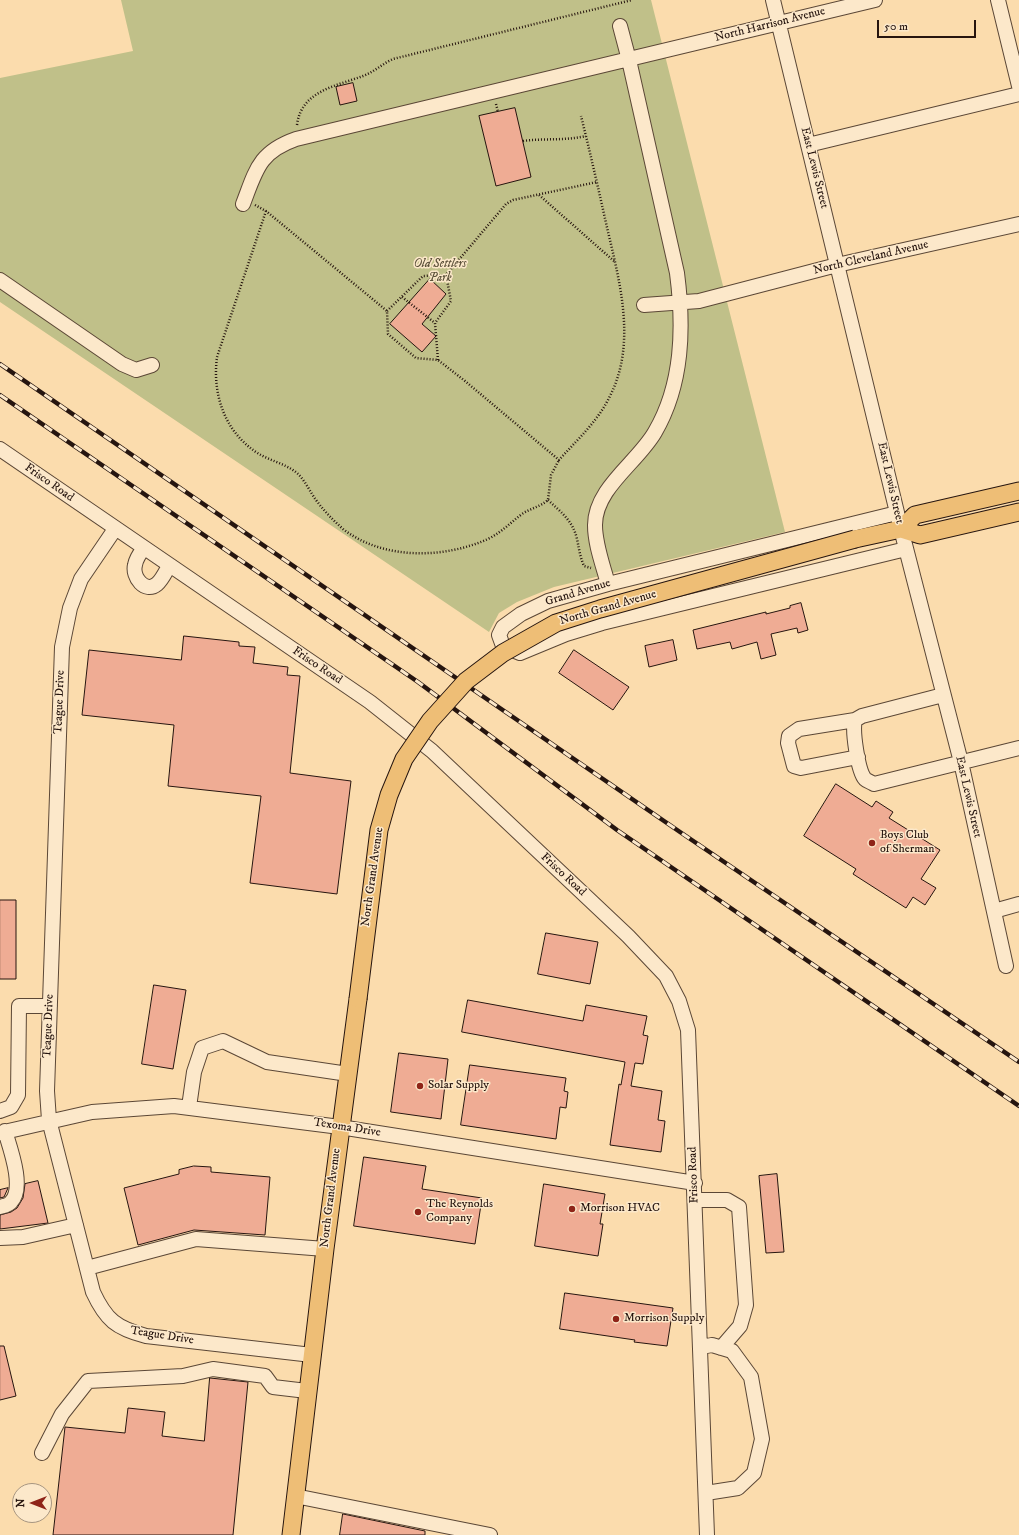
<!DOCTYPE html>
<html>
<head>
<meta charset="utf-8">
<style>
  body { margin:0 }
  #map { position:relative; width:1019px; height:1535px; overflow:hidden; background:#fbdcad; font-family:"IM FELL DW Pica",serif }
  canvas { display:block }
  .north { position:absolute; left:12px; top:1483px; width:40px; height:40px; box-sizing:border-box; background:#fce8ca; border:1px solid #a6947f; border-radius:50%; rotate:270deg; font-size:11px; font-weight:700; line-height:16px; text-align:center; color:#26150f }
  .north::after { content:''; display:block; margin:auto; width:14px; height:18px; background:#8f2418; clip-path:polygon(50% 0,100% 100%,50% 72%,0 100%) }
  .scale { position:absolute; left:877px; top:20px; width:99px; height:18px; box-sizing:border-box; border:2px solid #26150f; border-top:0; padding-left:5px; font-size:12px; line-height:14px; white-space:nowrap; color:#26150f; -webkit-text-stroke:3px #fce8ca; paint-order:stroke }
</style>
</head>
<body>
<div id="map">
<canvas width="1019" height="1535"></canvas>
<div class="north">N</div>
<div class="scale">50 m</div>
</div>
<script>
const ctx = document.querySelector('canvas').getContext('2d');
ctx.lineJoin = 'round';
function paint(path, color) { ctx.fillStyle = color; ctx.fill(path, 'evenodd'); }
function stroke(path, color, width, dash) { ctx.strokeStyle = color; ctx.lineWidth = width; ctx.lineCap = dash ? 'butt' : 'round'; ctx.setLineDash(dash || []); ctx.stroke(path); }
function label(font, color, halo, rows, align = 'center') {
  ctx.font = font + ' "IM FELL DW Pica",serif'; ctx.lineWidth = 3; ctx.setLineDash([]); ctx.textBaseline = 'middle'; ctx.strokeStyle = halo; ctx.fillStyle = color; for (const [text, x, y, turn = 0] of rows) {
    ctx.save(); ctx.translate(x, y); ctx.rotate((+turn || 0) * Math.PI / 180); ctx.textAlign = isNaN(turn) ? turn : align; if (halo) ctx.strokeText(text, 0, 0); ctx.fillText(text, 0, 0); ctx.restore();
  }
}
const green = new Path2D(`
  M121,0H651L785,532L554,587L517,602L499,613L489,632L0,302V78L133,51Z`);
const building = new Path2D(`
  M353,83L357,101L340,105L336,87Z
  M515,108L531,177L496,186L479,116Z
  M430,279L446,294L422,324L436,336L422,352L390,324Z
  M801,603L808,630L798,633L797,628L771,634L776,655L761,659L757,642L732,649L730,642L697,649L693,630L766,612V614L790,608V606Z
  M184,636L239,642V646L255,647L253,663L288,667L287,675L300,676L290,773L351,781L337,894L250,883L261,796L168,786L174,725L82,715L89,650L181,660Z
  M673,640L677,660L649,667L645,646Z
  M574,650L629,687L613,710L559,673Z
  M836,784L872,807L876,801L893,812L889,818L940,850L921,879L936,888L925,905L913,897L906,908L853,874L856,869L804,836Z
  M0,900H16V979H0Z
  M546,933L598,942L590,984L538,974Z
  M154,985L186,990L173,1069L142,1064Z
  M468,1000L583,1021L586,1005L647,1016L643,1035L648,1036L643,1064L635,1063L631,1086L662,1091L658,1120L665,1121L661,1152L610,1145L619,1084L621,1085L625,1062L462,1032Z
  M399,1053L448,1059L441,1119L391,1112Z
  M470,1065L566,1078L564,1091L568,1092L566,1108L560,1107L556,1139L461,1125Z
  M364,1157L426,1166L422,1189L482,1198L475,1244L354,1226Z
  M194,1166L211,1167V1172L270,1177L265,1235L194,1230L138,1245L124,1188L179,1174V1170Z
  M777,1174L784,1252L766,1253L759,1176Z
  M38,1181L48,1223L0,1229V1215L11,1212L17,1208L23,1198L25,1184Z
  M544,1184L605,1194L600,1224H603L598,1256L535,1246Z
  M8,1188L4,1197L0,1198V1190Z
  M565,1293L673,1308L667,1346L634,1342L635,1340L560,1329Z
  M0,1346H4L16,1396L0,1400Z
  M210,1378L248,1382L233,1535H53L65,1427L125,1433L128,1408L165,1412L162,1436L204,1441Z
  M343,1514L425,1531V1535H340Z`);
const path = new Path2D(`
  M496,104L498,112
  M297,125C301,91 336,86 363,76C374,72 382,64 393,59L632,0
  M523,141C545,138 565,141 586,136
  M539,195L615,262
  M255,205L266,211L387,311L388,334L416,358L438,360L465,381L559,460C577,440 597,422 609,398C638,343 619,280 606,223C598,187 590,152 581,116
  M266,211L217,357C212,395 225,433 259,454C271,461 286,464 297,473C305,480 310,492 316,500C324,511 333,520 343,529C383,560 443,559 488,539C502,532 510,523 522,514C531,508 540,507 548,500L551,475L559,460
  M402,297L435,323
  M387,311L423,276L446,275L506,204L513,200L597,182
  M438,360L435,323L451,301L446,275
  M548,500C561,512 573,521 577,539C579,548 580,557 584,566L591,568`);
const minor = new Path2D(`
  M773,0L901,529L961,762L1006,966
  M998,0L1019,86
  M808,145L1019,94
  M243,204C256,170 259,152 296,139L875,0
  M0,280L122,364L136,370L152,365
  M644,305L699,301L837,265L1019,224
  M0,449L370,702L432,751L628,936L666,976L679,1001L688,1030L707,1535
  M897,513L608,584L548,601L521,614L503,627L499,635L503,646L520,653L566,634L602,623L906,549
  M115,529L81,579L70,608L62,647L47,1091L49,1120L93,1292C106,1320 116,1328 146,1336L312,1355
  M144,548C140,553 136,559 135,565C132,577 145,594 157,584C162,580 166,571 169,566
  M608,584C603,565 595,545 595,525C595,488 638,462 655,432C683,384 684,327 677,273L629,60L620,26
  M943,695L862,716L855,720C852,731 858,771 865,779C867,781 871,782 874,784L1019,748
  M855,720L799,729L789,736L788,743L794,766L801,768L858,757
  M994,911L1019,904
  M189,1107L194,1072L202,1048L223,1041L267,1062L348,1074
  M0,1111L11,1107L18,1095L19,1006H50
  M0,1133L92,1112L174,1106L340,1127L695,1183
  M695,1200H727L739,1207L746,1305L740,1326L721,1348
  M0,1207C4,1206 9,1205 11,1202C25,1188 10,1148 5,1131
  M0,1238L23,1237L76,1225
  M87,1268L196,1239L325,1249
  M701,1347L712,1345L732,1351L751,1377L762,1439L754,1473L738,1488L706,1493
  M42,1453L62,1414L88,1381L183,1376L213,1369L265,1376L273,1387L307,1391
  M295,1496L490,1535`);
const major = new Path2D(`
  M901,529L920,535L1019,512
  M855,539L901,529L915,515L1019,491
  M291,1535L325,1249L358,999`);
const rail = new Path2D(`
  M0,364L680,832L1019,1062
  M0,395L418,682L617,830L1019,1106`);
const majorBridge = new Path2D(`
  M358,999L379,830L389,795L404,759L430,721L466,681L503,653L556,623L600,609L855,539`);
const markers = [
  [872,843,4,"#8f2418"],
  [420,1086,4,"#8f2418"],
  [572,1209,4,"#8f2418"],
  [418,1212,4,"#8f2418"],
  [616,1319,4,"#8f2418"]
];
const streetNames = [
  ["North Harrison Avenue",770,25,-14],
  ["East Lewis Street",814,168,76],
  ["North Cleveland Avenue",871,258,-13],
  ["Frisco Road",49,483,35],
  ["East Lewis Street",890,483,77],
  ["Grand Avenue",578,593,-17],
  ["North Grand Avenue",608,608,-16],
  ["Frisco Road",317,666,34],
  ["Teague Drive",60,702,-88],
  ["East Lewis Street",968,797,77],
  ["Frisco Road",563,875,43],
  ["North Grand Avenue",373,877,-82],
  ["Teague Drive",49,1026,-88],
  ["Texoma Drive",347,1128,9],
  ["Frisco Road",694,1175,-92],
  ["North Grand Avenue",331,1198,-83],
  ["Teague Drive",162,1336,9]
];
const parkNames = [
  ["Old Settlers",440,265],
  ["Park",440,279]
];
const poiNames = [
  ["Boys Club",880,836],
  ["of Sherman",880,850],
  ["Solar Supply",428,1086],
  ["The Reynolds",426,1205],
  ["Company",426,1219],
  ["Morrison HVAC",580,1209],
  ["Morrison Supply",624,1319]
];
paint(green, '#c0c089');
paint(building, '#efac94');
stroke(building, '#26150f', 1);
stroke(minor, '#5b4736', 16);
stroke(major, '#26150f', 19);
stroke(path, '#26150f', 2.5, [1, 2]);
stroke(minor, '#fce8ca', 14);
stroke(major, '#eebe76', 17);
stroke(rail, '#26150f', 4.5);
stroke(rail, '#fce8ca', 3, [9]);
stroke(majorBridge, '#26150f', 19, []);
stroke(majorBridge, '#eebe76', 17);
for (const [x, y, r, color] of markers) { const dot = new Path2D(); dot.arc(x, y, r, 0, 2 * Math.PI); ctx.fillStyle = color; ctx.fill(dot); stroke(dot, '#fce8ca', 1.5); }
label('12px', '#26150f', '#fce8ca', streetNames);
label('italic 12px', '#5c513a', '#fce8ca', parkNames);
label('12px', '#26150f', '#fce8ca', poiNames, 'left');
</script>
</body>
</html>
